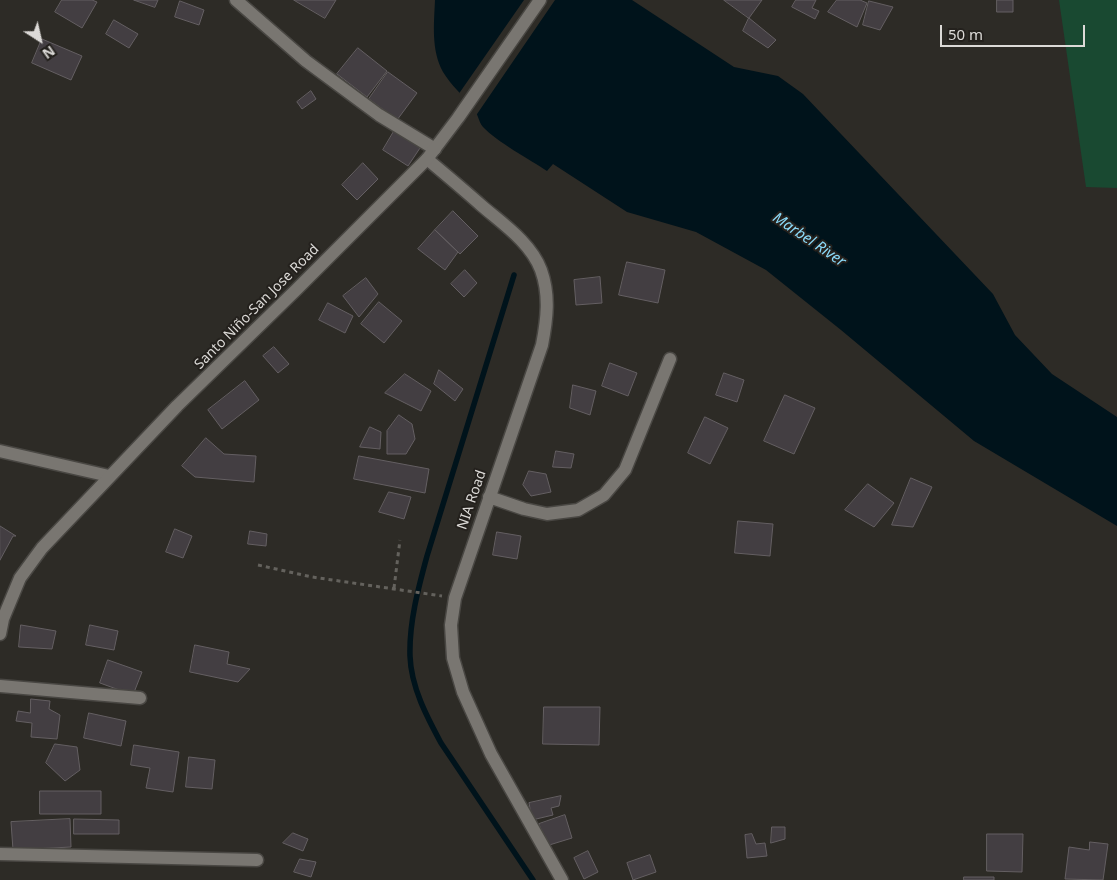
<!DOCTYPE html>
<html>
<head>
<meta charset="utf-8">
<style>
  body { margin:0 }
  #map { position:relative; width:1117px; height:880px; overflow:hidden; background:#2d2b26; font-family:"Noto Sans",sans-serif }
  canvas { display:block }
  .north { position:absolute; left:15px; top:15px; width:50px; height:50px; -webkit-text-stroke:4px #24211d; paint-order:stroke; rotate:145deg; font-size:14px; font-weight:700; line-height:20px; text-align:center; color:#dcdad7 }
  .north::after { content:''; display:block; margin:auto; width:18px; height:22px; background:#dcdad7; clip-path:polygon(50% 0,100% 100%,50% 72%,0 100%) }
  .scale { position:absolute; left:940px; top:25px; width:145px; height:22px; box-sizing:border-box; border:2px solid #dcdad7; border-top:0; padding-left:6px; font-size:15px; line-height:18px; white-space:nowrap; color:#dcdad7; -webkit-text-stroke:4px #24211d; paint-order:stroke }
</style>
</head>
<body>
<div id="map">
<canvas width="1117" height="880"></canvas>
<div class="north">N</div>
<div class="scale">50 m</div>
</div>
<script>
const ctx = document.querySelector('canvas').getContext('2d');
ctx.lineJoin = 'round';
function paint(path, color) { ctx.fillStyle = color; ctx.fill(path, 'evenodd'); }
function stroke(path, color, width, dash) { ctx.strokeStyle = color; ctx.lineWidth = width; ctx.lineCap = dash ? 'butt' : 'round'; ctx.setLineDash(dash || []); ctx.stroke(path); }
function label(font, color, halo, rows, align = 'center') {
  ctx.font = font + ' "Noto Sans",sans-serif'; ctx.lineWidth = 4; ctx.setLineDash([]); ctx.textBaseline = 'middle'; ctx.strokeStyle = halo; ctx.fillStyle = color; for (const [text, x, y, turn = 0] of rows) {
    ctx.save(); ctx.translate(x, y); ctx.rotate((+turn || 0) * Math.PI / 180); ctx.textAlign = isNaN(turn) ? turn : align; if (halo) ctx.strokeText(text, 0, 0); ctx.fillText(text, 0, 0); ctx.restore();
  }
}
const green = new Path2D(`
  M1059,0H1117V188L1086,187Z`);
const water = new Path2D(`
  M435,0H632L734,67L778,76L803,94L993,294L1015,335L1052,374L1117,417V526L974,441L841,330L766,270L696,232L627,212L553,164L547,171C529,159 497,142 483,127C478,121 478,113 473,107C463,96 451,85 443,72C431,50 434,24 435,0Z`);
const pier = new Path2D(`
  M524,0H555L475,117L473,111L458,95Z`);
const stream = new Path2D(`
  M514,275L427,556C418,589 409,623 410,656C411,687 427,717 441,743L533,880`);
const building = new Path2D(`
  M62,0H92L97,2L82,28L55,12Z
  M134,0H158L155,7Z
  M294,0H336L325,18Z
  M724,0H762L749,18Z
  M796,0H816L812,8L819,11L815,19L792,7Z
  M837,0H860L867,3L857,27L828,12Z
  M997,0H1013V12H997Z
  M180,1L204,10L199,25L175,17Z
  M869,1L893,7L880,30L863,25Z
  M749,18L776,40L768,48L743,31Z
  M114,20L138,34L129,48L106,34Z
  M42,39L82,56L71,80L32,63Z
  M358,48L387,71L367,97L337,74Z
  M388,72L417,93L397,120L369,99Z
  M311,91L316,99L302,109L297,102Z
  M396,128L422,145L408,166L383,150Z
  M363,163L378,179L357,200L342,185Z
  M453,211L478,236L460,254L435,230Z
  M435,230L458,252L445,270L418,249Z
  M627,262L665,270L658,303L619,295Z
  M465,270L477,283L464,297L451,284Z
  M600,277L602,303L576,305L574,280Z
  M366,278L378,294L359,317L343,296Z
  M379,302L402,321L384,343L361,324Z
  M328,303L353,316L345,333L319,320Z
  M274,347L289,364L278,373L263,356Z
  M610,363L637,373L628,396L602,386Z
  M439,370L463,389L455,401L434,384Z
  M724,373L744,380L737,402L716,395Z
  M405,374L431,391L421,411L385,393Z
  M245,381L259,400L222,429L208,410Z
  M573,385L596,391L590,415L570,408Z
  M785,395L815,408L794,454L764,441Z
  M399,415L412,424L415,439L406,454H387V431Z
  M705,417L728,428L710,464L688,453Z
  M370,427L381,432L380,449L360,447Z
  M206,438L224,454L256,456L254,482L195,477L182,466Z
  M556,451L574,454L571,468L553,467Z
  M359,456L429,469L425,493L354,479Z
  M529,471L546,474L551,492L531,496L523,485Z
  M911,478L932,487L913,527L892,525Z
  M868,484L894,503L874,527L845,510Z
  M389,492L411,497L404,519L379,512Z
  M738,521L773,524L770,556L735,553Z
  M0,526L16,536H13L0,560Z
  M175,529L192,536L183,558L166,552Z
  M250,531L267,534L266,546L248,544Z
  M497,532L521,536L517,559L493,555Z
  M21,625L56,631L52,649L19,647Z
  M90,625L118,631L114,650L86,645Z
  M195,645L229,652L227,664L250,669L238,682L190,672Z
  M108,660L142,672L133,695L100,683Z
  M31,699L50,701L49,709L60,715L57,739L31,737L32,723L16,721L18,711L30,713Z
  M544,707H600L599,745L543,744Z
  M89,713L126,721L121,746L84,738Z
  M55,744L77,747L80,770L65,781L46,763Z
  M134,745L179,752L173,792L146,788L150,768L131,765Z
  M189,757L215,760L212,789L186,787Z
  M40,791H101V814H40Z
  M561,796L559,806L551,808L553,815L532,820L529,803Z
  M565,815L572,838L546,846L539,824Z
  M70,819L71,847L13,850L11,822Z
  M74,819L119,820V834H74Z
  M772,827H785V839L771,843Z
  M293,833L308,839L303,851L283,843Z
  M752,834L756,844L765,843L767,856L747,858L745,835Z
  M987,834H1023L1022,872L987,871Z
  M1090,842L1108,844L1103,880L1065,879L1069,847L1089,850Z
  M588,851L598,872L584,879L574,858Z
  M650,855L656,872L633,880L627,863Z
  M300,859L316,862L311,877L294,872Z
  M964,877H994V880H964Z`);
const path = new Path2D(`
  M258,565L312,577L442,596
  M394,588L400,540`);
const street = new Path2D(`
  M236,0L306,61L379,115L435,149
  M427,159C445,174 464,190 482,206C503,224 531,243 541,270C550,295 547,319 542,345L455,598L451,625L453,658L463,692L491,754L562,880
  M0,451L109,476
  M489,497L524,509L547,514L578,510L604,495L625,470L670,359
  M0,686L140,698
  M0,854L257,860`);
const secondary = new Path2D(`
  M0,634L3,619L20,578L42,548L177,406L296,290L427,159L458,118L540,0`);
const streetNames = [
  ["Santo Niño-San Jose Road",257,307,-45],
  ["NIA Road",472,500,-71]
];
const waterNames = [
  ["Marbel River",809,240,34]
];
paint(green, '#194931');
paint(water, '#00131b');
paint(pier, '#2d2b26');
stroke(stream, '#00131b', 5.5);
paint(building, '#433e42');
stroke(building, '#645f62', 1);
stroke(street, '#494743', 15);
stroke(secondary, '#494743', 15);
stroke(path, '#64625d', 3, [4, 4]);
stroke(street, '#797671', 12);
stroke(secondary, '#797671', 12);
label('14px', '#dcdad7', '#24211d', streetNames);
label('italic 15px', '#8bdaf9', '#24211d', waterNames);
</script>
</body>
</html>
